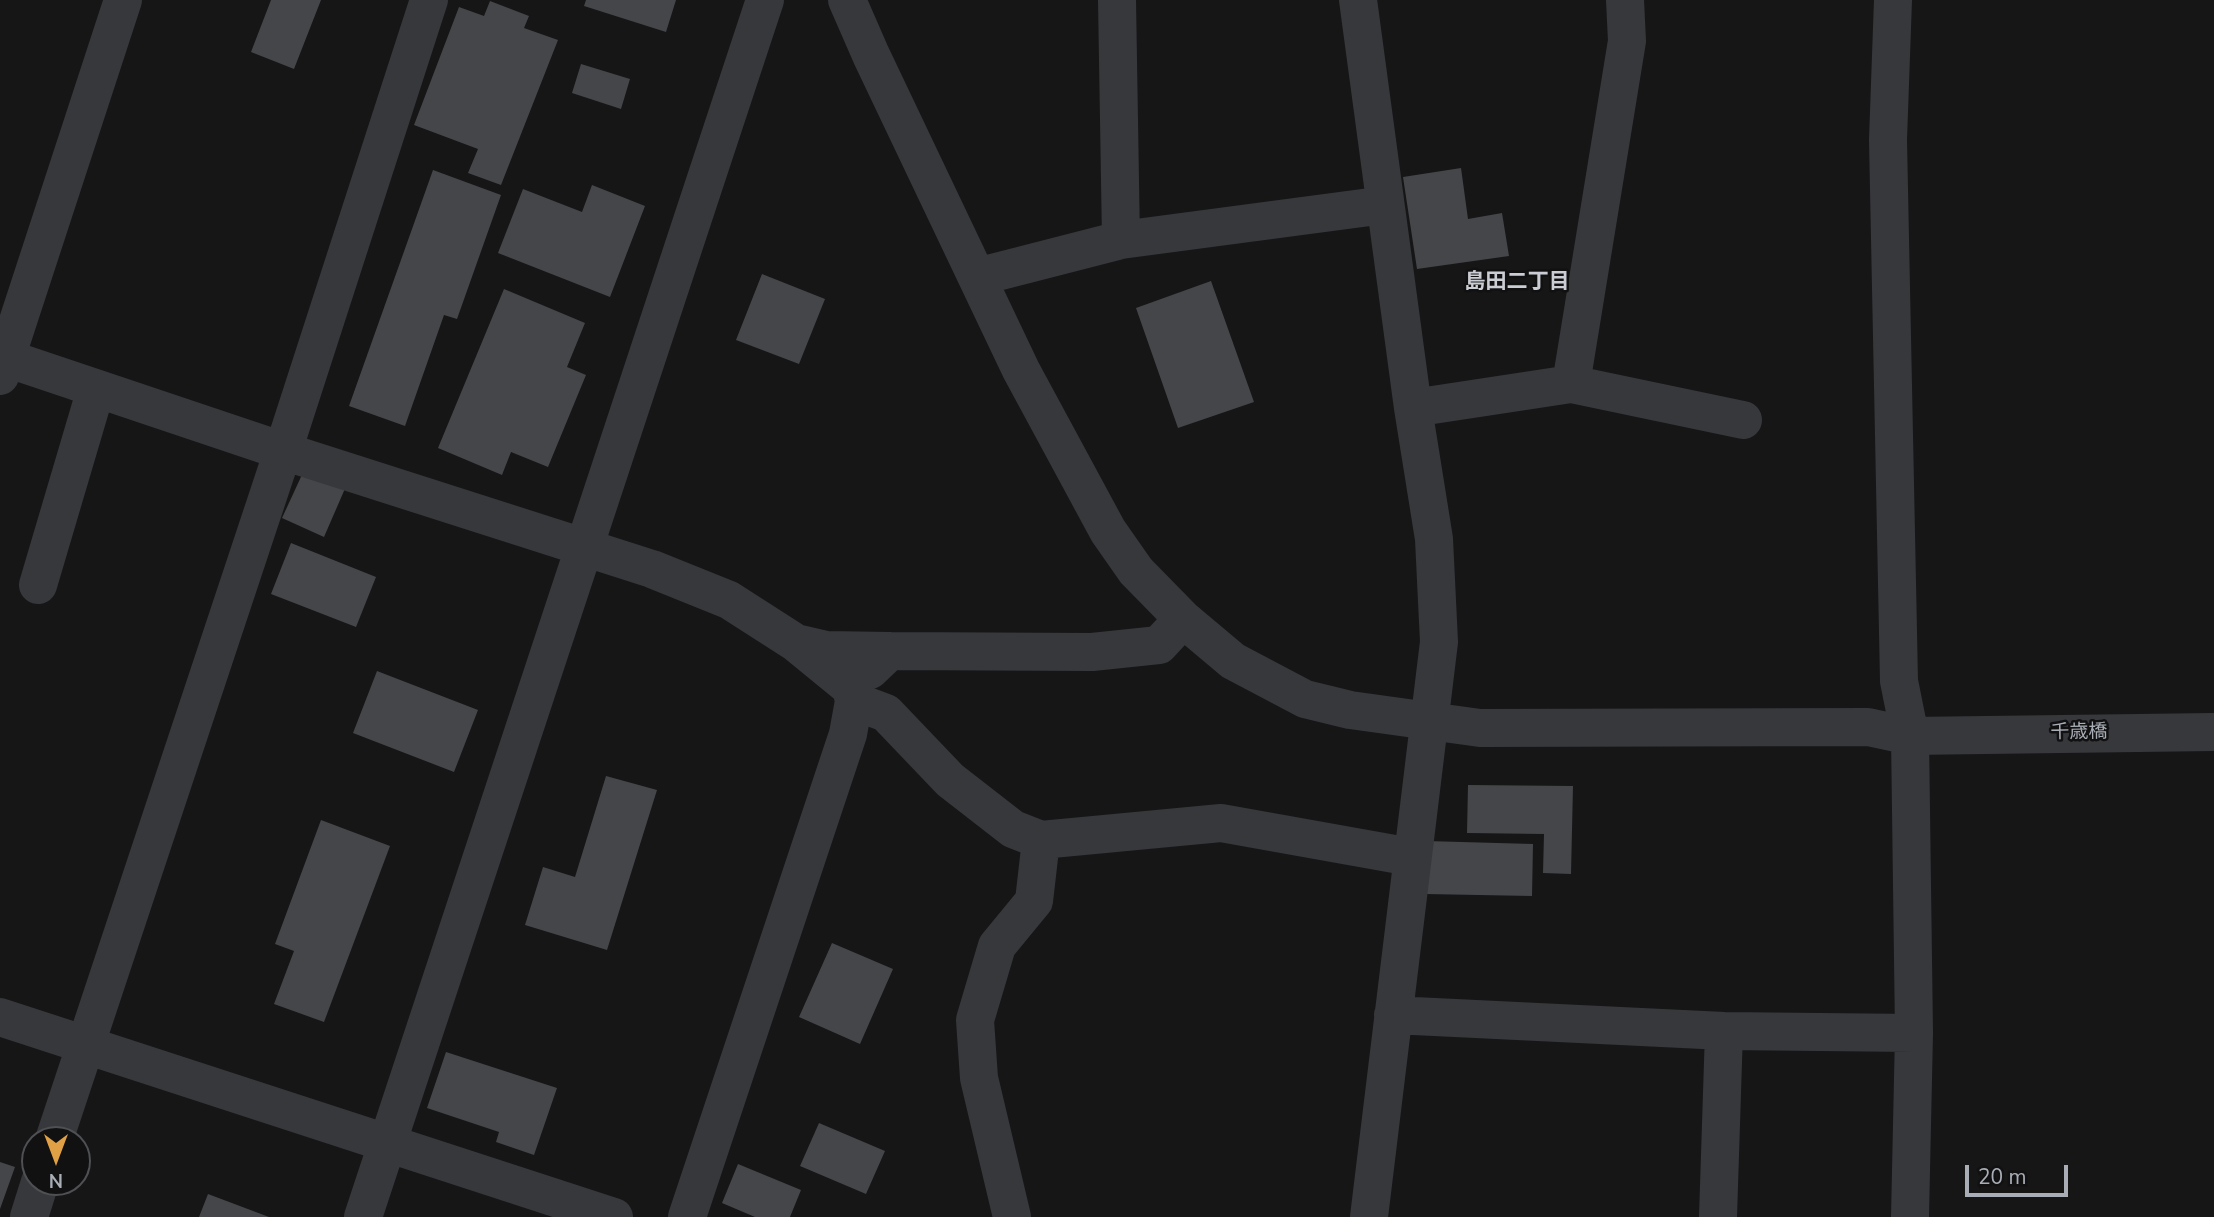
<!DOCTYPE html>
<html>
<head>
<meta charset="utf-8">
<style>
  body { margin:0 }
  #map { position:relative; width:2214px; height:1217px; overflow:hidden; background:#161617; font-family:"Nunito Sans",sans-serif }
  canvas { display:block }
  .north { position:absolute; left:21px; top:1126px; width:70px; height:70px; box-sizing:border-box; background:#111112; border:2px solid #4e5054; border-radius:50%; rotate:180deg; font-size:19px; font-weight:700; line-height:28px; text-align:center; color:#a9aeb6 }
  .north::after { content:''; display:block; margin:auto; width:24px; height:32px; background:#e0a045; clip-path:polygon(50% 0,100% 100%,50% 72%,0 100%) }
  .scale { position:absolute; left:1965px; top:1165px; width:103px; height:32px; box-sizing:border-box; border:4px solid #a9aeb6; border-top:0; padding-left:9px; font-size:21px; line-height:24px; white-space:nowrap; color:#a9aeb6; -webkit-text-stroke:5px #111112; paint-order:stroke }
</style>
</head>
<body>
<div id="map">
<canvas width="2214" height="1217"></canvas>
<div class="north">N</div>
<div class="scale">20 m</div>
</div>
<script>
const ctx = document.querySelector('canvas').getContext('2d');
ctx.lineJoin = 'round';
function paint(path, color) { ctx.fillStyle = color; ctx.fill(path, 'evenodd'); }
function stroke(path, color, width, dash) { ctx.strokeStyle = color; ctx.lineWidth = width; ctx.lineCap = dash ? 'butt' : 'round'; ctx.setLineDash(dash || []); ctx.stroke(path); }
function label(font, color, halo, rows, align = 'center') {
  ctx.font = font + ' "Nunito Sans","Noto Sans JP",sans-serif'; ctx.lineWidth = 5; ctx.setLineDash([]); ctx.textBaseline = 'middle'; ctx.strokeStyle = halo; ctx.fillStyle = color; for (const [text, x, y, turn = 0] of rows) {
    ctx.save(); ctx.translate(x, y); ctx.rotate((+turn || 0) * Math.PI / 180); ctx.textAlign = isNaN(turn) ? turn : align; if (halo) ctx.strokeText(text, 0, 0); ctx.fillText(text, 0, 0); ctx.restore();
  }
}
const building = new Path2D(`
  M271,0H321L294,69L251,52Z
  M586,0H676L666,32L584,6Z
  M490,1L529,16L524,28L558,40L501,185L468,173L478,149L414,125L459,7L484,16Z
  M581,64L630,79L621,109L572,93Z
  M1461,168L1468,219L1502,213L1509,256L1417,269L1403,177Z
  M433,170L501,195L457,319L444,315L405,426L349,406Z
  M592,185L645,206L610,297L498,253L523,189L582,212Z
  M762,274L825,299L799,364L736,340Z
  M1211,281L1254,402L1178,428L1136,308Z
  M504,289L585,323L567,367L586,375L548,467L511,452L502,475L438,448Z
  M306,466L347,484L324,537L282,518Z
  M291,543L376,577L356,627L271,594Z
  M377,671L478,710L454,772L353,733Z
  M606,776L657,790L607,950L525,925L543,867L575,877Z
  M1468,785L1573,786L1571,874L1543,873L1544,834L1467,833Z
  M321,820L390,846L324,1022L274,1004L294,951L275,944Z
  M1426,841L1533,844L1532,896L1425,894Z
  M832,943L893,969L860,1044L799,1017Z
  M446,1052L557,1088L534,1155L496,1142L499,1132L427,1108Z
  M819,1123L885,1151L866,1194L800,1166Z
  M0,1162L15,1167L0,1209Z
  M738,1164L801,1190L790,1217H755L722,1203Z
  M208,1194L269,1217H199Z`);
const minor = new Path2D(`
  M847,0L871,55L1021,370L1108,531L1136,571L1183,619L1233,661L1305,699L1350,710L1480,728L1868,727L1910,736L2214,732
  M1117,0L1121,240
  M1358,0L1413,408L1434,539L1439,642L1369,1217
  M1893,0L1888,140L1899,681L1910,736L1914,1033L1910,1217
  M977,277L1121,240L1385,205
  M0,356L283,451L652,569L729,600L796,643L851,688L854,701L848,734L687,1217
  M0,376L123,0
  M1571,384L1627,41L1625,0
  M1413,408L1571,384L1743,420
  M38,585L96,389
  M796,643L826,650L890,651L870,670
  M890,651L1092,652L1159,645L1183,619
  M854,701L886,713L950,780L1013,829L1041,840L1221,823L1411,857
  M1393,1015L1724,1031L1914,1033
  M0,1017L614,1217
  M54,1140L283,451L429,0
  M29,1217L40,1182
  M363,1217L765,0
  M1012,1217L979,1078L975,1020L997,946L1034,901L1041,840
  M1718,1217L1724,1031`);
const streetNames = [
  ["千歳橋",2079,733,-1]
];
const neighbourhoodNames = [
  ["島田二丁目",1517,283]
];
paint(building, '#45464a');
stroke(minor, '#37383c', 38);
label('19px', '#a9aeb6', '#111112', streetNames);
label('bold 21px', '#cacdd3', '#111112', neighbourhoodNames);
</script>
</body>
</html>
